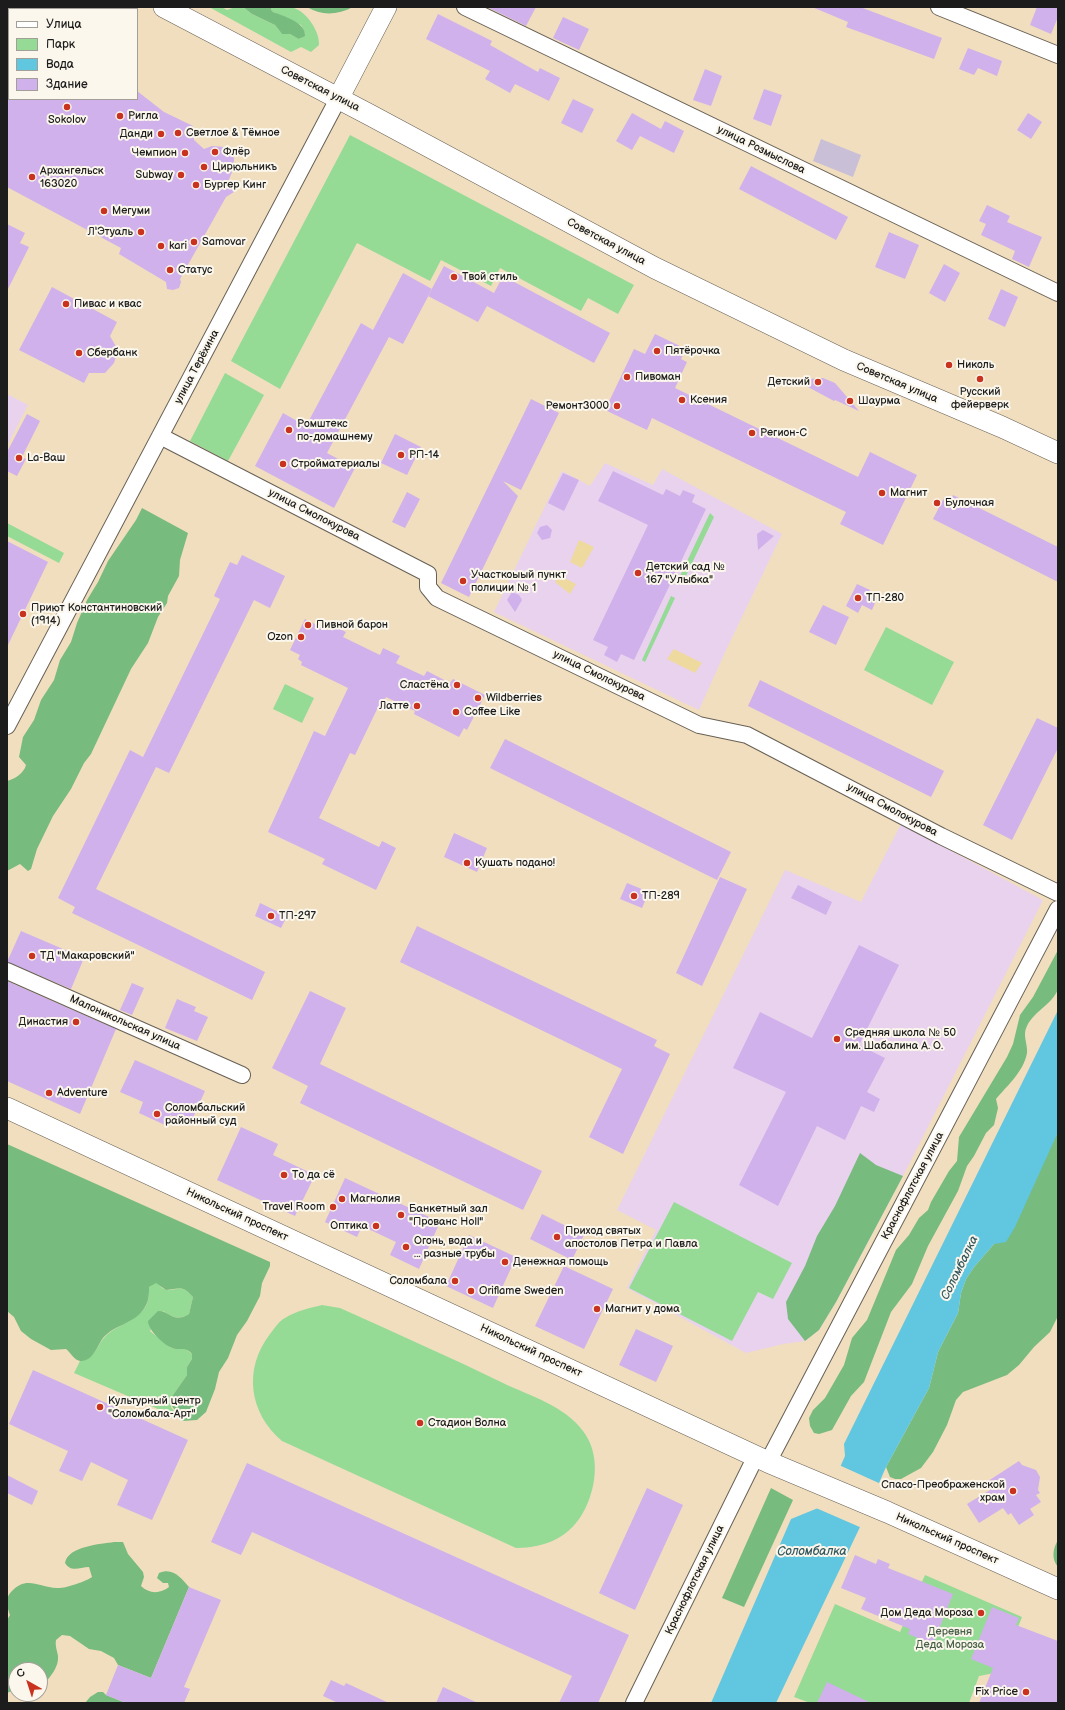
<!DOCTYPE html>
<html>
<head>
<meta charset="utf-8">
<style>
  body { margin:0 }
  #map { position:relative; width:1065px; height:1710px; overflow:hidden; background:#f1debf; font-family:"Balsamiq Sans",sans-serif }
  canvas { display:block }
  .frame { position:absolute; inset:0; border:8px solid #1c1c1c; pointer-events:none }
  .legend { position:absolute; left:8px; top:8px; width:130px; height:92px; box-sizing:border-box; background:#fbf7ec; border:1px solid #a29f99; margin:0; padding:5px 7px; list-style:none; font-size:12px; color:#1c1c1c }
  .legend li { display:flex; align-items:center; gap:8px; height:20px }
  .legend b { width:20px; border:1px solid #a29f99 }
  .north { position:absolute; left:8px; top:1662px; width:40px; height:40px; box-sizing:border-box; background:#fbf7ec; border:1px solid #a29f99; border-radius:50%; rotate:321deg; font-size:11px; font-weight:700; line-height:16px; text-align:center; color:#1c1c1c }
  .north::after { content:''; display:block; margin:auto; width:14px; height:18px; background:#c8321e; clip-path:polygon(50% 0,100% 100%,50% 72%,0 100%) }
</style>
</head>
<body>
<div id="map">
<canvas width="1065" height="1710"></canvas>
<div class="frame"></div>
<ul class="legend">
<li><b style="height:5px;background:#fff"></b>Улица</li>
<li><b style="height:11px;background:#95db95"></b>Парк</li>
<li><b style="height:11px;background:#61c6df"></b>Вода</li>
<li><b style="height:11px;background:#d0b1eb"></b>Здание</li>
</ul>
<div class="north">С</div>
</div>
<script>
const ctx = document.querySelector('canvas').getContext('2d');
ctx.lineJoin = 'round';
function paint(path, color) { ctx.fillStyle = color; ctx.fill(path, 'evenodd'); }
function stroke(path, color, width, dash) { ctx.strokeStyle = color; ctx.lineWidth = width; ctx.lineCap = dash ? 'butt' : 'round'; ctx.setLineDash(dash || []); ctx.stroke(path); }
function label(font, color, halo, rows, align = 'center') {
  ctx.font = font + ' "Balsamiq Sans",sans-serif'; ctx.lineWidth = 4; ctx.setLineDash([]); ctx.textBaseline = 'middle'; ctx.strokeStyle = halo; ctx.fillStyle = color; for (const [text, x, y, turn = 0] of rows) {
    ctx.save(); ctx.translate(x, y); ctx.rotate((+turn || 0) * Math.PI / 180); ctx.textAlign = isNaN(turn) ? turn : align; if (halo) ctx.strokeText(text, 0, 0); ctx.fillText(text, 0, 0); ctx.restore();
  }
}
const built = new Path2D(`
  M7,394L28,405L7,446Z
  M605,463L653,485L662,469L782,534L726,650L699,710L494,612L562,471L590,486Z
  M901,824L1043,900L903,1176L836,1302L819,1330L805,1341L783,1344L746,1353L627,1288L656,1230L617,1210L785,870L861,902Z`);
const industrial = new Path2D(`
  M821,139L861,155L853,177L813,161Z`);
const green = new Path2D(`
  M209,7H222L227,10L235,7H243L252,14L275,25L282,34H290L300,39L305,34L301,25L271,11L272,7C279,7 288,5 294,8C307,12 320,32 319,45L311,52L301,47L291,52Z
  M350,135L634,285L618,314L588,298L581,311L500,268L491,286L441,260L430,281L357,243L280,389L231,361Z
  M225,373L264,395L228,461L190,441Z
  M710,513L714,517L684,580L679,578Z
  M7,523L64,553L59,563L7,536Z
  M671,596L675,598L645,662L642,660Z
  M886,627L954,662L932,705L864,670Z
  M285,684L314,698L302,723L273,709Z
  M674,1202L792,1263L773,1299L758,1292L732,1341L629,1288Z
  M156,1282C159,1284 161,1288 164,1289C175,1294 179,1280 193,1297L189,1314C178,1321 173,1317 163,1311L150,1331L171,1348L186,1349L192,1354V1359L187,1367V1375L173,1395L171,1407L179,1418L74,1373L80,1361C94,1359 96,1348 103,1339C113,1326 133,1323 143,1310C149,1303 149,1296 149,1287Z
  M322,1305L340,1308C395,1333 450,1357 503,1383C530,1396 565,1406 583,1431C600,1453 597,1485 585,1509C571,1537 546,1548 516,1548L282,1441C249,1413 243,1369 270,1334C274,1329 279,1321 285,1318C296,1311 310,1308 322,1305Z
  M925,1575L1022,1617L1000,1672L979,1676L969,1703H810L794,1697L835,1604L900,1632Z`);
const forest = new Path2D(`
  M243,7H272L271,10L273,12C283,16 306,22 305,36L299,39L290,34H282L275,25L252,14Z
  M307,7H353C338,15 321,16 307,7Z
  M142,508L188,533L180,560L179,576L168,596L167,603L158,617L148,643L131,669L91,754L84,763L71,789L53,816L37,849L31,869L28,871L20,864L7,871V781C15,779 24,773 26,765L19,757L23,737L34,720L41,700L54,680L60,660L71,642L77,623L87,600L98,582L108,561L136,520Z
  M1058,950V989C1052,1005 1035,1010 1027,1026C1022,1035 1028,1044 1027,1053C1024,1071 1007,1086 996,1099L998,1108L994,1125L986,1133L974,1156L967,1166L958,1191L928,1246L912,1284L891,1312L864,1382L851,1396L832,1430L819,1434L814,1433L810,1426L809,1418L813,1410L825,1398L844,1365L852,1338L867,1320L896,1250L909,1235L919,1218L928,1210L931,1202L949,1171L957,1161L959,1137L1007,1057L1013,1044L1020,1015L1033,997Z
  M1058,1132V1316L1050,1332L1034,1347L1019,1365L1007,1375L963,1392L956,1400L947,1425L933,1452L921,1468L901,1479H895L890,1477L886,1467L929,1388L938,1352L958,1313L961,1293L966,1279L974,1267L994,1244Z
  M7,1144L270,1262V1266L262,1283L260,1296L247,1321L237,1335L228,1358L219,1372L215,1389L206,1412L197,1420L182,1421L170,1403L173,1395L187,1375V1367L192,1359V1354C185,1346 180,1351 172,1348C164,1345 148,1330 148,1321L158,1311C171,1311 173,1324 189,1314L193,1297C182,1284 179,1289 166,1290L156,1283L149,1287C149,1296 149,1302 143,1310C133,1324 114,1325 103,1338C97,1346 93,1362 80,1361C74,1360 70,1352 66,1349L51,1350L31,1339L21,1331L14,1317L7,1311Z
  M860,1153L876,1165L903,1176L836,1302L819,1330L805,1341L788,1319L786,1302L805,1266L817,1236L835,1206Z
  M771,1488L793,1500L744,1607L722,1598Z
  M1058,1540V1567C1051,1559 1053,1548 1058,1540Z
  M114,1542H123L128,1554L143,1572L144,1577L141,1586C149,1594 160,1594 169,1587L168,1583H163L157,1578L159,1573C173,1567 181,1578 189,1587L151,1678L118,1665L114,1658L101,1651L89,1649L70,1636L62,1635L56,1640C55,1646 57,1650 58,1656C59,1668 50,1676 44,1685C43,1688 43,1691 40,1694V1670H16V1689L7,1693V1620L10,1615C7,1607 5,1598 11,1592C26,1575 38,1587 57,1588C64,1589 87,1581 92,1577L89,1567C80,1567 71,1573 65,1563C68,1546 101,1544 114,1542Z
  M98,1692H103L106,1695L126,1703H85L90,1697Z`);
const sand = new Path2D(`
  M579,540L594,547L582,568L570,562Z
  M559,575L576,584L570,594L555,582Z
  M674,649L702,663L695,673L667,659Z`);
const water = new Path2D(`
  M1058,1010V1132L1015,1227L1006,1242L994,1244L974,1267L966,1279L961,1293L958,1313L938,1352L929,1388L886,1467L860,1527L776,1703H711L791,1519L823,1506L845,1456L844,1444Z`);
const pier = new Path2D(`
  M839,1465L881,1484L862,1528L816,1508L822,1504Z`);
const building = new Path2D(`
  M487,7H536L526,26Z
  M812,7H860L942,38L934,59L846,27L848,22Z
  M1037,7H1058V17L1051,34L1030,25Z
  M438,14L492,41L490,45L538,72L540,68L560,78L549,101L515,84L510,93L485,79L490,71L426,39Z
  M563,17L589,29L579,50L553,38Z
  M968,48L1002,61L997,76L978,68L974,75L959,69Z
  M705,69L722,76L711,106L693,100Z
  M764,89L782,95L771,126L753,119Z
  M137,91L164,112L193,126L194,140L204,149L212,146L224,147L234,158V167L228,182L234,192L226,197L180,279L181,282L179,288L173,290L167,289L166,282L119,254L121,248L7,187V99H137Z
  M573,99L594,109L582,133L561,123Z
  M632,113L661,129L665,121L684,131L674,153L640,136L632,150L616,141Z
  M1028,113L1042,122L1031,139L1017,130Z
  M751,166L848,217L836,240L739,189Z
  M987,205L1010,216L1007,222L1042,237L1029,267L1012,259L1015,251L981,235L986,224L979,221Z
  M7,224L25,233L20,243L29,247L7,291Z
  M889,232L919,245L905,279L875,267Z
  M944,264L960,273L945,302L929,293Z
  M444,266L494,293L503,276L610,333L594,363L487,306L478,322L428,296Z
  M403,273L432,289L403,344L389,337L327,453L355,468L334,508L255,466L283,413L306,426L361,323L373,330Z
  M52,287L117,322L110,336L118,350L114,363L105,373H89L84,383L19,350Z
  M1001,289L1018,297L1005,327L988,319Z
  M655,334L686,349L681,359L687,362L675,388L858,477L870,452L917,475L883,545L840,524L846,512L652,418L647,430L605,410L634,349L645,354Z
  M823,378L835,383L859,411L835,400L834,401L795,380Z
  M531,399L559,413L521,490L503,481L518,496L469,597L441,583Z
  M27,414L40,421L22,457L26,459L17,476L7,471V452Z
  M395,434L421,447L407,475L381,463Z
  M613,471L663,495L666,489L680,496L683,490L695,495L692,502L706,509L634,660L621,654L617,662L604,655L608,647L593,640L648,525L598,501Z
  M563,473L579,480L564,511L548,503Z
  M407,492L420,499L405,528L392,522Z
  M953,495L1058,547V582L933,519L945,496L951,499Z
  M547,525L552,530L550,538L542,540L537,533L540,527Z
  M763,530L774,536L758,550L757,534Z
  M7,541L48,562L7,647Z
  M242,555L285,576L270,608L254,600L169,773L156,767L96,889L265,972L252,1000L72,913L75,907L58,898L130,750L143,757L220,599L214,596L230,562L237,565Z
  M857,584L870,590L868,594L877,598L872,610L862,605L858,613L846,606Z
  M512,592L519,595L522,600L515,612L507,600Z
  M823,605L849,617L836,645L809,632Z
  M305,619L323,628L326,622L346,632L343,637L380,655L383,648L400,656L396,663L424,676L427,671L450,683L453,679L485,695L467,730L464,728L459,737L414,714L415,711L386,697L383,703L381,701L355,755L350,753L319,818L379,847L382,841L396,848L376,890L322,864L325,859L268,832L314,731L325,736L348,688L301,665L302,662L298,659L300,655L290,650Z
  M760,680L944,771L931,797L748,706Z
  M1037,718L1058,728V748L1012,840L983,825Z
  M505,739L731,852L717,880L490,768Z
  M454,833L487,848L477,872L444,857Z
  M720,877L747,889L702,986L676,973Z
  M627,883L649,892L642,908L620,899Z
  M798,885L832,902L826,915L791,898Z
  M260,903L287,916L281,928L255,916Z
  M417,926L657,1040L654,1046L670,1054L623,1154L589,1137L622,1069L400,962Z
  M21,931L84,958L71,989L7,962Z
  M859,945L899,965L859,1045L885,1058L867,1092L880,1099L874,1112L861,1106L845,1140L817,1126L778,1206L739,1185L786,1092L733,1068L760,1012L812,1038Z
  M7,981L116,1029L80,1114L7,1081Z
  M132,983L144,988L132,1015L120,1010Z
  M310,991L346,1008L320,1064L542,1171L523,1210L300,1103L308,1086L272,1068Z
  M177,999L196,1007L194,1011L208,1017L197,1041L165,1028Z
  M135,1060L205,1091L190,1124L170,1115L165,1125L139,1113L143,1102L120,1092Z
  M241,1127L278,1144L273,1155L315,1175L295,1216L217,1180Z
  M345,1178L440,1222L419,1269L390,1255L396,1242L362,1226L357,1237L325,1222Z
  M542,1214L584,1235L572,1260L530,1239Z
  M469,1235L516,1257L493,1308L446,1286Z
  M564,1266L613,1289L584,1349L535,1326Z
  M636,1329L673,1346L656,1382L619,1365Z
  M33,1370L188,1440L152,1520L117,1505L128,1480L91,1462L82,1481L59,1471L68,1451L9,1424Z
  M1019,1461L1022,1465L1036,1470L1040,1477L1038,1490L1040,1493L1036,1495L1041,1502L1030,1509L1034,1515L1019,1525L1011,1513L1008,1515L1003,1508L979,1523L967,1504L990,1490L985,1483Z
  M247,1463L629,1635L598,1703H559L572,1676L252,1532L241,1555L211,1542Z
  M7,1475L38,1491L32,1505L7,1493Z
  M647,1488L683,1505L635,1610L599,1593Z
  M855,1555L876,1564L878,1559L890,1564L888,1568L953,1594L933,1644L908,1634L910,1629L861,1609L866,1598L841,1588Z
  M189,1587L221,1600L184,1687L190,1689L184,1703H126L106,1695L118,1665L151,1678Z
  M992,1607L1019,1618L1016,1625L1058,1641V1703H979L993,1668L971,1659Z
  M331,1680L344,1686L346,1683L389,1703H338L323,1696Z
  M827,1682L871,1703H817Z
  M443,1687L478,1703H436Z`);
const minor = new Path2D(`
  M465,7L1058,293
  M939,7L1058,55
  M160,436L428,574V587L437,598L699,725L747,735L941,836L1058,893
  M7,726L338,99
  M7,971L242,1075
  M768,1462L1058,909
  M634,1703L756,1456`);
const major = new Path2D(`
  M164,7L370,115L655,268L844,360L1002,427L1058,453
  M338,99L386,7
  M7,1108L768,1462L887,1512L1058,1589`);
const markers = [
  [67,107,4,"#c8321e"],
  [120,116,4,"#c8321e"],
  [178,133,4,"#c8321e"],
  [161,134,4,"#c8321e"],
  [215,152,4,"#c8321e"],
  [185,153,4,"#c8321e"],
  [204,167,4,"#c8321e"],
  [181,175,4,"#c8321e"],
  [32,177,4,"#c8321e"],
  [196,185,4,"#c8321e"],
  [104,211,4,"#c8321e"],
  [141,232,4,"#c8321e"],
  [194,242,4,"#c8321e"],
  [161,246,4,"#c8321e"],
  [170,270,4,"#c8321e"],
  [454,277,4,"#c8321e"],
  [66,304,4,"#c8321e"],
  [657,351,4,"#c8321e"],
  [79,353,4,"#c8321e"],
  [949,365,4,"#c8321e"],
  [627,377,4,"#c8321e"],
  [980,379,4,"#c8321e"],
  [818,382,4,"#c8321e"],
  [682,400,4,"#c8321e"],
  [850,401,4,"#c8321e"],
  [617,406,4,"#c8321e"],
  [289,430,4,"#c8321e"],
  [752,433,4,"#c8321e"],
  [401,455,4,"#c8321e"],
  [19,458,4,"#c8321e"],
  [283,464,4,"#c8321e"],
  [882,493,4,"#c8321e"],
  [937,503,4,"#c8321e"],
  [638,573,4,"#c8321e"],
  [463,581,4,"#c8321e"],
  [858,598,4,"#c8321e"],
  [23,614,4,"#c8321e"],
  [308,625,4,"#c8321e"],
  [301,637,4,"#c8321e"],
  [457,685,4,"#c8321e"],
  [478,698,4,"#c8321e"],
  [417,706,4,"#c8321e"],
  [456,712,4,"#c8321e"],
  [467,863,4,"#c8321e"],
  [634,896,4,"#c8321e"],
  [271,916,4,"#c8321e"],
  [32,956,4,"#c8321e"],
  [76,1022,4,"#c8321e"],
  [837,1039,4,"#c8321e"],
  [49,1093,4,"#c8321e"],
  [157,1114,4,"#c8321e"],
  [284,1175,4,"#c8321e"],
  [342,1199,4,"#c8321e"],
  [333,1207,4,"#c8321e"],
  [401,1215,4,"#c8321e"],
  [376,1226,4,"#c8321e"],
  [557,1237,4,"#c8321e"],
  [406,1247,4,"#c8321e"],
  [505,1262,4,"#c8321e"],
  [455,1281,4,"#c8321e"],
  [471,1291,4,"#c8321e"],
  [597,1309,4,"#c8321e"],
  [100,1407,4,"#c8321e"],
  [420,1423,4,"#c8321e"],
  [1013,1491,4,"#c8321e"],
  [981,1613,4,"#c8321e"],
  [1026,1692,4,"#c8321e"]
];
const streetNames = [
  ["Советская улица",320,89,27],
  ["улица Розмыслова",761,150,26],
  ["Советская улица",606,242,28],
  ["улица Терёхина",197,367,-62],
  ["Советская улица",897,383,23],
  ["улица Смолокурова",314,515,27],
  ["улица Смолокурова",599,676,26],
  ["улица Смолокурова",892,810,28],
  ["Малоникольская улица",125,1023,24],
  ["Краснофлотская улица",913,1186,-62],
  ["Никольский проспект",237,1215,25],
  ["Никольский проспект",531,1351,25],
  ["Никольский проспект",947,1539,24],
  ["Краснофлотская улица",695,1580,-64]
];
const poiNames = [
  ["Ригла",128,116],
  ["Sokolov",67,120,"center"],
  ["Светлое & Тёмное",186,133],
  ["Данди",153,134,"right"],
  ["Флёр",223,152],
  ["Чемпион",177,153,"right"],
  ["Цирюльникъ",212,167],
  ["Архангельск",40,171],
  ["163020",40,184],
  ["Subway",173,175,"right"],
  ["Бургер Кинг",204,185],
  ["Мегуми",112,211],
  ["Л'Этуаль",133,232,"right"],
  ["Samovar",202,242],
  ["kari",169,246],
  ["Статус",178,270],
  ["Твой стиль",462,277],
  ["Пивас и квас",74,304],
  ["Пятёрочка",665,351],
  ["Сбербанк",87,353],
  ["Николь",957,365],
  ["Пивоман",635,377],
  ["Детский",810,382,"right"],
  ["Русский",980,392,"center"],
  ["фейерверк",980,405,"center"],
  ["Ксения",690,400],
  ["Шаурма",858,401],
  ["Ремонт3000",609,406,"right"],
  ["Ромштекс",297,424],
  ["по-домашнему",297,437],
  ["Регион-С",760,433],
  ["РП-14",409,455],
  ["La-Ваш",27,458],
  ["Стройматериалы",291,464],
  ["Магнит",890,493],
  ["Булочная",945,503],
  ["Детский сад №",646,567],
  ["167 \"Улыбка\"",646,580],
  ["Участкоыый пункт",471,575],
  ["полиции № 1",471,588],
  ["ТП-280",866,598],
  ["Приют Константиновский",31,608],
  ["(1914)",31,621],
  ["Пивной барон",316,625],
  ["Ozon",293,637,"right"],
  ["Сластёна",449,685,"right"],
  ["Wildberries",486,698],
  ["Латте",409,706,"right"],
  ["Coffee Like",464,712],
  ["Кушать подано!",475,863],
  ["ТП-289",642,896],
  ["ТП-297",279,916],
  ["ТД \"Макаровский\"",40,956],
  ["Династия",68,1022,"right"],
  ["Средняя школа № 50",845,1033],
  ["им. Шабалина А. О.",845,1046],
  ["Adventure",57,1093],
  ["Соломбальский",165,1108],
  ["районный суд",165,1121],
  ["То да сё",292,1175],
  ["Магнолия",350,1199],
  ["Travel Room",325,1207,"right"],
  ["Банкетный зал",409,1209],
  ["\"Прованс Holl\"",409,1222],
  ["Оптика",368,1226,"right"],
  ["Приход святых",565,1231],
  ["апостолов Петра и Павла",565,1244],
  ["Огонь, вода и",414,1241],
  ["... разные трубы",414,1254],
  ["Денежная помощь",513,1262],
  ["Соломбала",447,1281,"right"],
  ["Oriflame Sweden",479,1291],
  ["Магнит у дома",605,1309],
  ["Культурный центр",108,1401],
  ["\"Соломбала-Арт\"",108,1414],
  ["Стадион Волна",428,1423],
  ["Спасо-Преображенской",1005,1485,"right"],
  ["храм",1005,1498,"right"],
  ["Дом Деда Мороза",973,1613,"right"],
  ["Fix Price",1018,1692,"right"]
];
const parkNames = [
  ["Деревня",950,1632],
  ["Деда Мороза",950,1645]
];
const waterNames = [
  ["Соломбалка",960,1268,-64],
  ["Соломбалка",812,1552]
];
paint(built, '#e9d2ee');
paint(industrial, '#c9bfd7');
paint(green, '#95db95');
paint(forest, '#78bb7e');
paint(sand, '#eeda9e');
paint(water, '#61c6df');
paint(pier, '#f1debf');
paint(building, '#d0b1eb');
stroke(minor, '#676055', 18);
stroke(major, '#676055', 22);
stroke(minor, '#fff', 16);
stroke(major, '#fff', 21);
for (const [x, y, r, color] of markers) { const dot = new Path2D(); dot.arc(x, y, r, 0, 2 * Math.PI); ctx.fillStyle = color; ctx.fill(dot); stroke(dot, '#fbf7ec', 1.5); }
label('11px', '#1c1c1c', '#fbf7ec', streetNames);
label('11px', '#1c1c1c', '#fbf7ec', poiNames, 'left');
label('11px', '#465f46', '#fbf7ec', parkNames);
label('italic 12px', '#345860', '#fbf7ec', waterNames);
</script>
</body>
</html>
